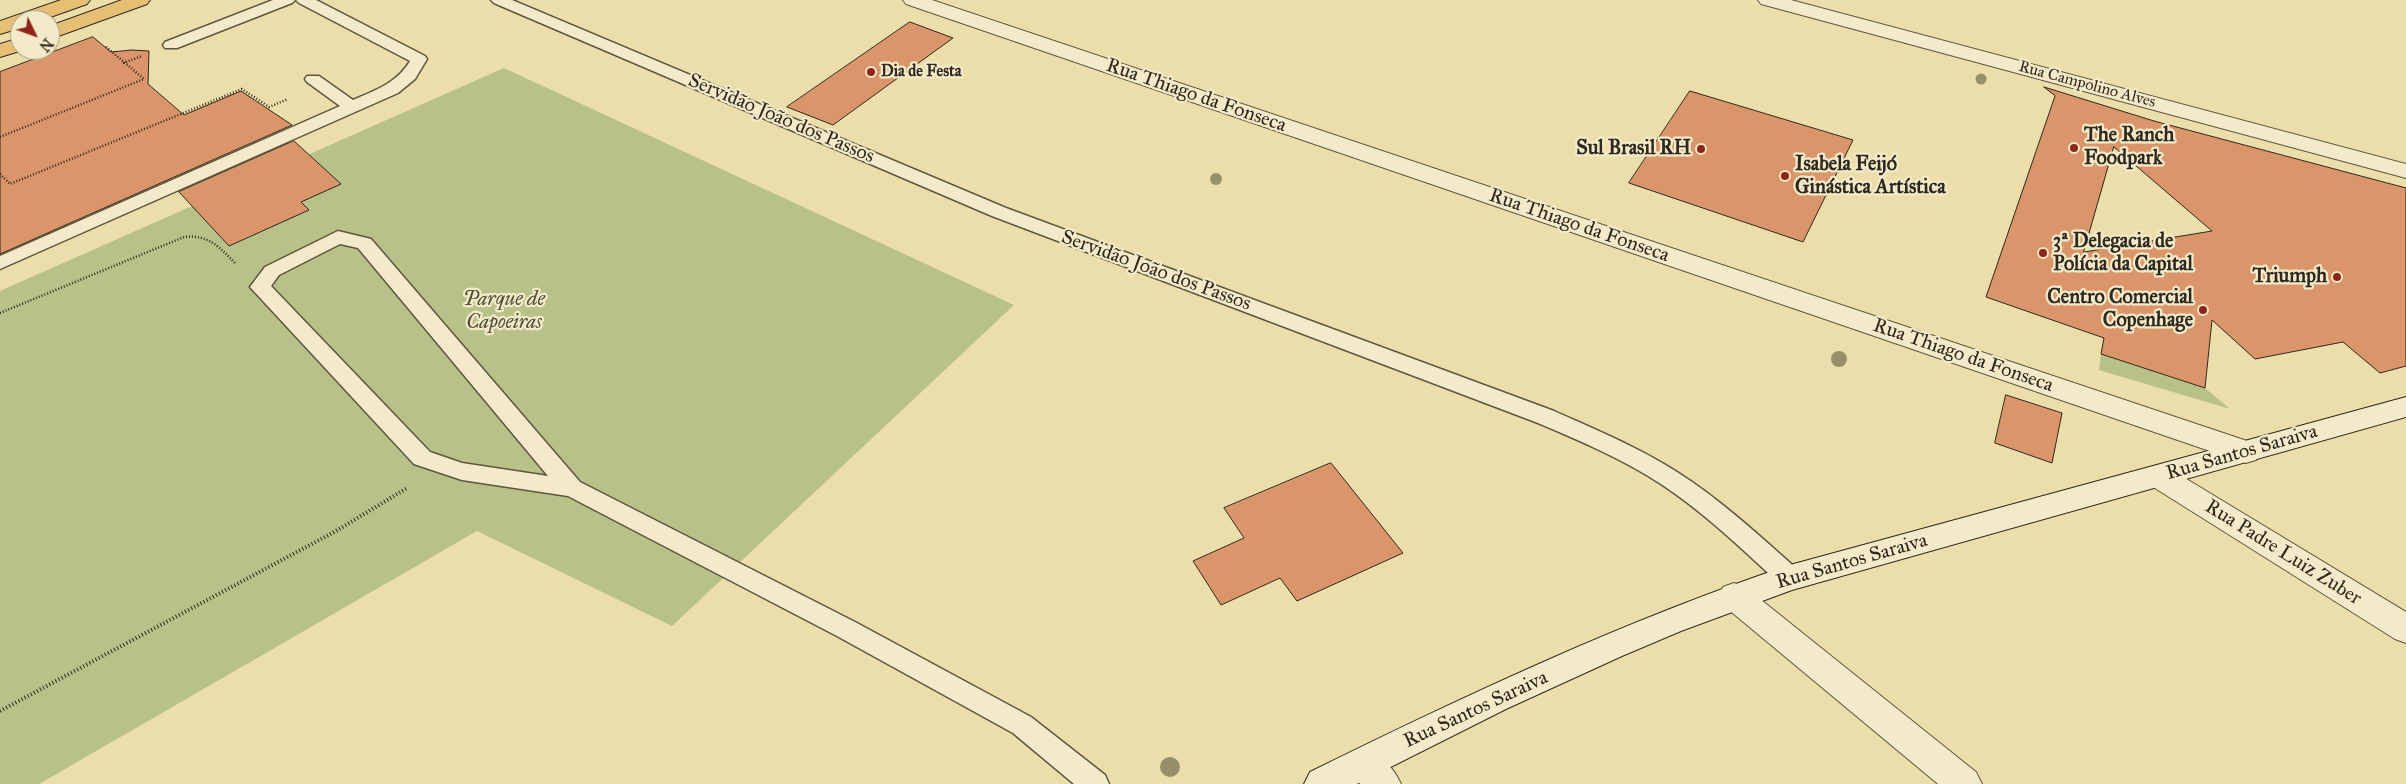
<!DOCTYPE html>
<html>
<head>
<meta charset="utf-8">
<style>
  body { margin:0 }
  #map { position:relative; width:2406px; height:784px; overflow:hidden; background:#ebdeaa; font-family:"IM FELL Great Primer",serif }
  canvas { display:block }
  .north { position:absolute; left:10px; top:10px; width:50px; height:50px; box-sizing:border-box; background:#f2eac8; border:1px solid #a49c84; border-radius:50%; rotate:132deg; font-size:14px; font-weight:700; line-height:20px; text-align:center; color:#30281e }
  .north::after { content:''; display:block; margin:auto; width:18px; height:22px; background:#8f2418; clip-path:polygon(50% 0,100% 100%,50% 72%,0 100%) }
</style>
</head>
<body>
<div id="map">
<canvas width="2406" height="784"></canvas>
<div class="north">N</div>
</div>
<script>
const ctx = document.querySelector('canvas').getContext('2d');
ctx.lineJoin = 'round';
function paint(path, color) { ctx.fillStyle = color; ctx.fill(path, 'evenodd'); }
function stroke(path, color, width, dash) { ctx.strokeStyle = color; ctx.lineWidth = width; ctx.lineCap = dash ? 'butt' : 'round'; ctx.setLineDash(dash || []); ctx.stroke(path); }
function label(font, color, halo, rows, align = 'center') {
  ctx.font = font + ' "IM FELL Great Primer",serif'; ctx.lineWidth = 4.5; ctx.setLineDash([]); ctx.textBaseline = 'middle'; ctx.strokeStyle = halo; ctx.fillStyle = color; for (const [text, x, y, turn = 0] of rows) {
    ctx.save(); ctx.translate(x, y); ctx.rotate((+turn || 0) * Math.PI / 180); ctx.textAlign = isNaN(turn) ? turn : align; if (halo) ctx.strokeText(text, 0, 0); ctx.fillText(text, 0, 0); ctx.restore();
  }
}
const green = new Path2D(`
  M504,68L1014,305L672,626L477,531L39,784H0V291Z
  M2101,354L2205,388L2230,409L2099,370Z`);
const building = new Path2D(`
  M910,22L953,38L833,125L787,107Z
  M93,37L111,52L132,50L149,51L148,84L184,115L241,91L292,125L0,254V72Z
  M2044,87L2154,121L2406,188V366L2380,373L2343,342L2255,359L2212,320L2205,388L2101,354L2104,338L1986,297L2055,96ZM2114,147L2212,231L2084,252Z
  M1690,91L1853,140L1803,242L1629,183Z
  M294,141L341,184L301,202L309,210L229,246L179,192Z
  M2006,395L2062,413L2052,463L1995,443Z
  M1331,463L1403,553L1297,601L1280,578L1221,605L1193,561L1244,538L1224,508Z`);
const pathFar1 = new Path2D(`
  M123,63L142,56
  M0,137L144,79L105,46
  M0,174L10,184L242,89L269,107L288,99
  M0,313L184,237C209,234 220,248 236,264`);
const path = new Path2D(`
  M0,711L336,531L407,488`);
const service = new Path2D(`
  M273,0H295L292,3L177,48H165L163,45L165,42Z
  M296,0H316L425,56L427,59L415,79L398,93L0,269V256L340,106L307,82L305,79L307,76H319L353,100C376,90 397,83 410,61L299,3Z
  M491,0H512L1006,208L1554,411C1596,430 1638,447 1677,472C1721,500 1760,536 1799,571L1802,578L1799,585L1790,588L1781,585C1743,550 1705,513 1661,484C1623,459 1580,441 1538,423L992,216L494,3Z
  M338,231L371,239L580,482L855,622L1031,717L1105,775L1109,784H1074L1013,733L837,636L568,496L462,480L414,464L250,287L265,267ZM340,244L358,248L548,476L462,463L430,452L271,286L279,275Z`);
const minor = new Path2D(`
  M903,0H932L2256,444L2260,452L2256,460L2246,463L2236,460L906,4Z
  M1758,0H1791L2406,164V178L1761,4Z
  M2160,466L2170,469L2406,612V643L2395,639L2150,485L2145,477L2150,469Z
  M1734,583L1745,587L1976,772L1982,784H1938L1723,605L1718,596L1723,587Z
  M1364,747C1381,754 1393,767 1401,784H1360L1352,774L1347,763L1352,752Z`);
const secondary = new Path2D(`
  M2406,397V417L1792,590L1681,631L1622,656L1506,709L1357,784H1304L1310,772C1466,695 1624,621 1790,565Z`);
const primary = new Path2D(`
  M61,0H90L87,4L42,20H20V28L0,34V21Z
  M122,0H150L147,4L50,39V26Z
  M20,38V50H23L0,57V44Z`);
const trees = [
  [1981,79,5.5],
  [1216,179,6],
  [1839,359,8],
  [1170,767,10]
];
const markers = [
  [871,72,5,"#8f2418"],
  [2074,148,5,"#8f2418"],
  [1701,149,5,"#8f2418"],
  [1785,176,5,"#8f2418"],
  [2043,253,5,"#8f2418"],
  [2337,277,5,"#8f2418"],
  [2203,310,5,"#8f2418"]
];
const farPoinames = [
  ["Dia de Festa",881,72]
];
const farStreetnames = [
  ["Rua Campolino Alves",2087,85,15]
];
const streetNames = [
  ["Rua Thiago da Fonseca",1196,96,19],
  ["Servidão João dos Passos",781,119,23],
  ["Rua Thiago da Fonseca",1579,226,19],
  ["Servidão João dos Passos",1156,271,20],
  ["Rua Thiago da Fonseca",1963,356,19],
  ["Rua Santos Saraiva",2242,453,-16],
  ["Rua Padre Luiz Zuber",2283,553,32],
  ["Rua Santos Saraiva",1852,562,-16],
  ["Rua Santos Saraiva",1476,710,-25]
];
const poiNames = [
  ["The Ranch",2084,136],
  ["Foodpark",2084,159],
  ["Sul Brasil RH",1691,149,"right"],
  ["Isabela Feijó",1795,165],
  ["Ginástica Artística",1795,188],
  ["3ª Delegacia de",2053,242],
  ["Polícia da Capital",2053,265],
  ["Triumph",2327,277,"right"],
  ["Centro Comercial",2193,298,"right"],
  ["Copenhage",2193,321,"right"]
];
const parkNames = [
  ["Parque de",504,300],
  ["Capoeiras",504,323]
];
paint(green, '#b7c188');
paint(building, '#da966a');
stroke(building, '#30281e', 1);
stroke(service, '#5f5641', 3);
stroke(minor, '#5f5641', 2);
stroke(secondary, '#30281e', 2);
stroke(primary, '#30281e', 2);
stroke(pathFar1, '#30281e', 2.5, [1, 2]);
stroke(path, '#30281e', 4, [1, 2.5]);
paint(service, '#f2eac8');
paint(minor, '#f2eac8');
paint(secondary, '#f2eac8');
paint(primary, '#e6bf75');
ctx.fillStyle = '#978f6b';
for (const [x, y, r] of trees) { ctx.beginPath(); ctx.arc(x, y, r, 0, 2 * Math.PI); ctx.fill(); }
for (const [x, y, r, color] of markers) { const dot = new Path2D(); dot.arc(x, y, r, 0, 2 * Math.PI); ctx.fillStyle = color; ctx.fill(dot); stroke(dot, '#f2eac8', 2); }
label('bold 16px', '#30281e', '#f2eac8', farPoinames, 'left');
label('16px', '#30281e', '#f2eac8', farStreetnames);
label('20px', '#30281e', '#f2eac8', streetNames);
label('bold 20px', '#30281e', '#f2eac8', poiNames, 'left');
label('italic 20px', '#524e38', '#f2eac8', parkNames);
</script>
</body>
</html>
